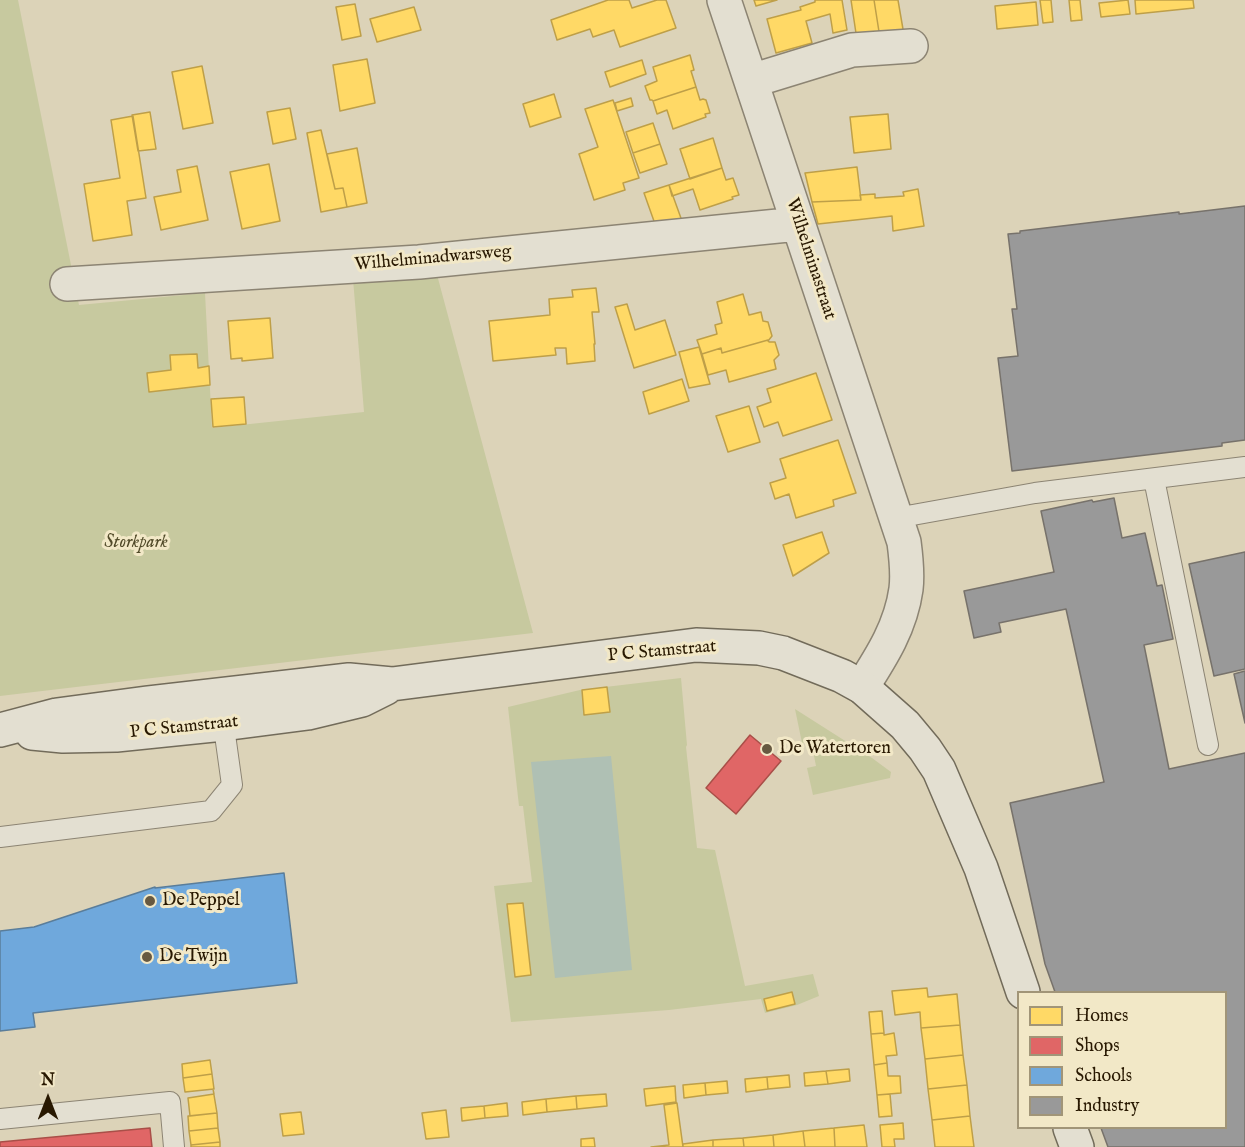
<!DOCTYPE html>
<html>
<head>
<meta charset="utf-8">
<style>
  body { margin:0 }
  #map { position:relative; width:1245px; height:1147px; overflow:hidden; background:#dcd3b8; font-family:"IM FELL English",serif }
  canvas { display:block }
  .legend { position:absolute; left:1017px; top:991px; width:210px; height:138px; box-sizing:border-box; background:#f2e8c7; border:2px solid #a19578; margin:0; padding:8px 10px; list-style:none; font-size:18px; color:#281801 }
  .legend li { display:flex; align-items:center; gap:12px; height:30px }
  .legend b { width:30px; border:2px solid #a19578 }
  .north { position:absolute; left:18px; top:1069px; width:60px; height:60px; -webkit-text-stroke:4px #f2e8c7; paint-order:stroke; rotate:0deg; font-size:16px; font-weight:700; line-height:24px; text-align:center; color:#281801 }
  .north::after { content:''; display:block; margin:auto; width:21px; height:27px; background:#281801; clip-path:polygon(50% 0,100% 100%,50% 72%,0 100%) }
</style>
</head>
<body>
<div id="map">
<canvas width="1245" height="1147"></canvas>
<ul class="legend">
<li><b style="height:16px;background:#ffd966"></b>Homes</li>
<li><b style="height:16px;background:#e06666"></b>Shops</li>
<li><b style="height:16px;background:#6fa8dc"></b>Schools</li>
<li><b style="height:16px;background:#999"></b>Industry</li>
</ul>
<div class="north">N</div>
</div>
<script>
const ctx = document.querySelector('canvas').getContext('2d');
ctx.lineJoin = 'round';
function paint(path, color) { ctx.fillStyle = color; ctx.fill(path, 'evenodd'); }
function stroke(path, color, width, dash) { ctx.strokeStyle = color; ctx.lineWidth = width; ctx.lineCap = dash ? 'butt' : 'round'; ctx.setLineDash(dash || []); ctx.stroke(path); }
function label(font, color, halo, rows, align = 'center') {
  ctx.font = font + ' "IM FELL English",serif'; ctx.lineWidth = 6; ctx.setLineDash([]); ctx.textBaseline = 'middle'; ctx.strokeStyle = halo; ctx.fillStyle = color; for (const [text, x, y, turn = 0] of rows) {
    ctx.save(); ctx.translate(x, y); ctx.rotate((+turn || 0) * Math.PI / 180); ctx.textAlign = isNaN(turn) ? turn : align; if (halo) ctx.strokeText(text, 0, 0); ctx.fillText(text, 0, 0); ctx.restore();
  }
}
const green = new Path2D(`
  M0,0H18L79,305L205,293L212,428L364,412L353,279L436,271L533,633L0,696Z
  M681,678L687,745L686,747L697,848L715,850L745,986L813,974L819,996L797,1005L765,1013L761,999L669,1010L511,1022L494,886L532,882L523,806H519L508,707L580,690Z
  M795,709L872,758L891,772L890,778L813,795L807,768L816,766L811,741L802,743Z`);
const water = new Path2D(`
  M611,756L632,970L555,978L531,762Z`);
const homes = new Path2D(`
  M608,0H629L632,8L657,0H666L676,28L620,47L614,30L593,37L590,29L557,40L551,20Z
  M754,0H777L756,6Z
  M815,0H842L847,30L833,33L830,14L806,21L812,43L776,53L767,19L801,10L800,7L815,2Z
  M851,0H874L880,38L857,40Z
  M874,0H898L904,35L880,38Z
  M1040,0H1051L1053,22L1043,23Z
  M1069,0H1080L1082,20L1071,21Z
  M1128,0L1130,14L1101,17L1099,3Z
  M1135,0H1193L1194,8L1136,14Z
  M1036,2L1038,25L997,29L995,6Z
  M355,4L361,36L342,40L336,7Z
  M414,7L421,30L377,42L370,19Z
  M690,55L694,70L691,71L696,87L653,101L652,100H650L645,86L657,81L653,67Z
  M367,59L375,103L340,111L333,65Z
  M642,60L646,74L610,87L605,72Z
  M202,66L213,123L183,129L172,72Z
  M696,87L700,100L703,99L706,100L710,113L705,114L706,117L673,129L667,110L657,114L653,101Z
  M554,94L561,117L530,127L523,104Z
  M631,98L633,106L617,111L615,103Z
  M613,100L639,178L623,183L625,190L594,200L579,154L598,147L585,109Z
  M290,108L296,139L273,144L267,112Z
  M150,112L156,149L138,151L132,115Z
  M888,114L891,149L854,153L850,117Z
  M133,116L146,198L127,201L132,235L93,241L84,184L120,178L111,120Z
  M653,123L660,144L633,153L626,132Z
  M321,130L335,189L343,188L347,207L321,212L307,133Z
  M713,138L722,168L690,179L680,149Z
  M660,144L667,164L640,173L633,153Z
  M357,148L367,203L347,207L343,188L335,189L327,154Z
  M269,164L280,221L242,229L230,172Z
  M197,166L208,220L161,230L154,197L181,192L177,170Z
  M857,167L861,200L812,202L805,173Z
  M722,168L726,180L733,178L739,195L732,197L733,199L700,210L693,189L672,196L669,185Z
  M669,185L682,221L655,224L644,193Z
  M918,189L924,226L893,231L892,216L818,224L812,202L861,200L860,195L875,194V198L904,196L903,192Z
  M596,288L599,312H592L595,344H594L595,361L567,364L566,348H555L556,355L493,361L489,321L550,315L549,299L573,297L572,290Z
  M743,294L749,315L761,312L763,321L768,322L772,336L768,341V340L722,353L721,348L702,354L697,340L717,334L715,325L722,323L717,302Z
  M627,304L635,330L665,320L676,355L634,368L615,307Z
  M270,318L273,358L242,361V358L231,359L228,321Z
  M768,340L769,342H775L779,355L774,360L776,369L729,382L726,370L708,375L702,354L721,348L722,353Z
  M699,347L710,384L689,388L679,352Z
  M197,354L198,368L209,366L210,385L149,392L147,373L171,370L170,355Z
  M816,373L832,420L783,436L778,422L764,427L757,407L771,402L767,389Z
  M682,379L689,401L649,414L643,392Z
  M244,397L246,424L213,427L211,399Z
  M749,406L760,442L728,452L716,416Z
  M838,440L856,493L833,500L834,506L796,518L789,494L775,499L770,483L786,478L780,459Z
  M822,532L829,553L793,576L783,545Z
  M607,687L610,712L584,715L582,690Z
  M523,903L531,975L515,977L507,904Z
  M927,988L928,997L957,994L960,1025L921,1028L920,1012L895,1015L892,991Z
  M792,992L795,1004L767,1011L764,999Z
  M882,1011L884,1033L871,1034L869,1012Z
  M960,1025L963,1055L925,1059L921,1028Z
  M884,1033V1035L894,1033L897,1055L886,1056L887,1063L874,1065L871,1034Z
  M963,1055L967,1085L928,1089L925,1059Z
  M210,1060L212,1074L183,1078L182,1064Z
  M887,1063L888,1076H900L901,1093L877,1095L874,1065Z
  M849,1069L850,1081L828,1084L826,1071Z
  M826,1071L828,1084L805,1086L804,1073Z
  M212,1074L214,1089L185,1092L183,1078Z
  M789,1075L790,1087L768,1089L767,1077Z
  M767,1077L768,1089L746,1092L745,1079Z
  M727,1081L728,1093L706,1095L705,1083Z
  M705,1083L706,1095L684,1098L683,1085Z
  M967,1085L970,1116L932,1120L928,1089Z
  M675,1086L676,1102L646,1106L644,1089Z
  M213,1089L217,1113L190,1116L188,1098L214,1094Z
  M606,1094L607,1106L577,1109L576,1096Z
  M890,1094L892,1116L879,1117L877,1095Z
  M576,1096L577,1109L547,1112L546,1099Z
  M546,1099L547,1112L523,1115L522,1102Z
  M507,1103L508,1116L485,1118L484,1106Z
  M677,1103L683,1147H651L669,1145L664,1105Z
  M484,1106L485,1118L462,1121L461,1108Z
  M446,1110L449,1137L426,1139L422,1113Z
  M301,1112L304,1134L283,1136L280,1114Z
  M217,1113L218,1128L189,1131L188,1116Z
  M970,1116L974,1147H935L932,1120Z
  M903,1123L904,1139H894L895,1147H882L880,1125Z
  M864,1125L867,1147H835L834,1128Z
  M218,1128L220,1142L191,1145L189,1131Z
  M834,1128L835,1147H805L803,1131Z
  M803,1131L805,1147H774L773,1135Z
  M773,1135L774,1147H744L743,1138Z
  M594,1138L595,1147H581V1139Z
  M743,1138L744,1147H713V1140Z
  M713,1140V1147H683V1144Z
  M220,1142V1147H191V1145Z`);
const shops = new Path2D(`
  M750,735L781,761L736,814L706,788Z
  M150,1128L152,1147H0V1142Z`);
const schools = new Path2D(`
  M284,873L297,983L33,1013L35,1027L0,1031V931L34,927L155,887V888Z`);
const industry = new Path2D(`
  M1245,206V440L1222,443V446L1012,471L998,358L1018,356L1012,309H1017L1008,234L1020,233V231L1179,212V214Z
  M1114,498L1122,538L1145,533L1157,586L1162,585L1173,639L1144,645L1169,769L1245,753V1147H1108L1101,1128H1226V992H1055L1045,964L1010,803L1104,782L1066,609L999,623L1001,632L974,638L964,591L1054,572L1041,511L1092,500L1093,502Z
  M1245,552V669L1214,676L1189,564Z
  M1245,671V723L1234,674Z`);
const lane = new Path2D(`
  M1154,479L1208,745
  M896,518L1035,493L1245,467
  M0,837L211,811L232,785L222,713
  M0,1119L170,1102L174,1147`);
const street = new Path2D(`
  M724,0L904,542C906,557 908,573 906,589C901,626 882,656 862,687
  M751,81L852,50L911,46
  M67,284L419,262L798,224`);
const secondary = new Path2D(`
  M0,730L57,715L147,703L349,680L392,684L696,645L759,648L783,653L842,676L862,687L905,725L925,749L939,770L981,868L1023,992
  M32,733L63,736L116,735L223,724L308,713L362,700L386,688
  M1070,1128L1077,1147`);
const markers = [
  [767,749,6,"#675941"],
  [150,901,6,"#675941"],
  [147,957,6,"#675941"]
];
const streetNames = [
  ["Wilhelminadwarsweg",433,259,-5],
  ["Wilhelminastraat",810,259,72],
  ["P C Stamstraat",662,652,-5],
  ["P C Stamstraat",184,728,-6]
];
const parkNames = [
  ["Storkpark",136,543]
];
const poiNames = [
  ["De Watertoren",779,749],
  ["De Peppel",162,901],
  ["De Twijn",159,957]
];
paint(green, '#c7c99f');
paint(water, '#afc0b4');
paint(homes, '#ffd966');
stroke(homes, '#be9f48', 1.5);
paint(shops, '#e06666');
stroke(shops, '#a94f48', 1.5);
paint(schools, '#6fa8dc');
stroke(schools, '#5a7d9a', 1.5);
paint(industry, '#999');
stroke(industry, '#77726b', 1.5);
stroke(lane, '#8c8473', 22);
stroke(street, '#8c8473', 36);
stroke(secondary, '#726b5a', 36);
stroke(lane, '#e3dfd1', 20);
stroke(street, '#e3dfd1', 33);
stroke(secondary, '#e3dfd1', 33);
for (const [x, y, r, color] of markers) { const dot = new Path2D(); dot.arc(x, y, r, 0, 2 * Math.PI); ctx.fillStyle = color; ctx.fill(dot); stroke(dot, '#f2e8c7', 2); }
label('18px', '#281801', '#f2e8c7', streetNames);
label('italic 18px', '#524b2a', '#f2e8c7', parkNames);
label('18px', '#281801', '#f2e8c7', poiNames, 'left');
</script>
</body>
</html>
